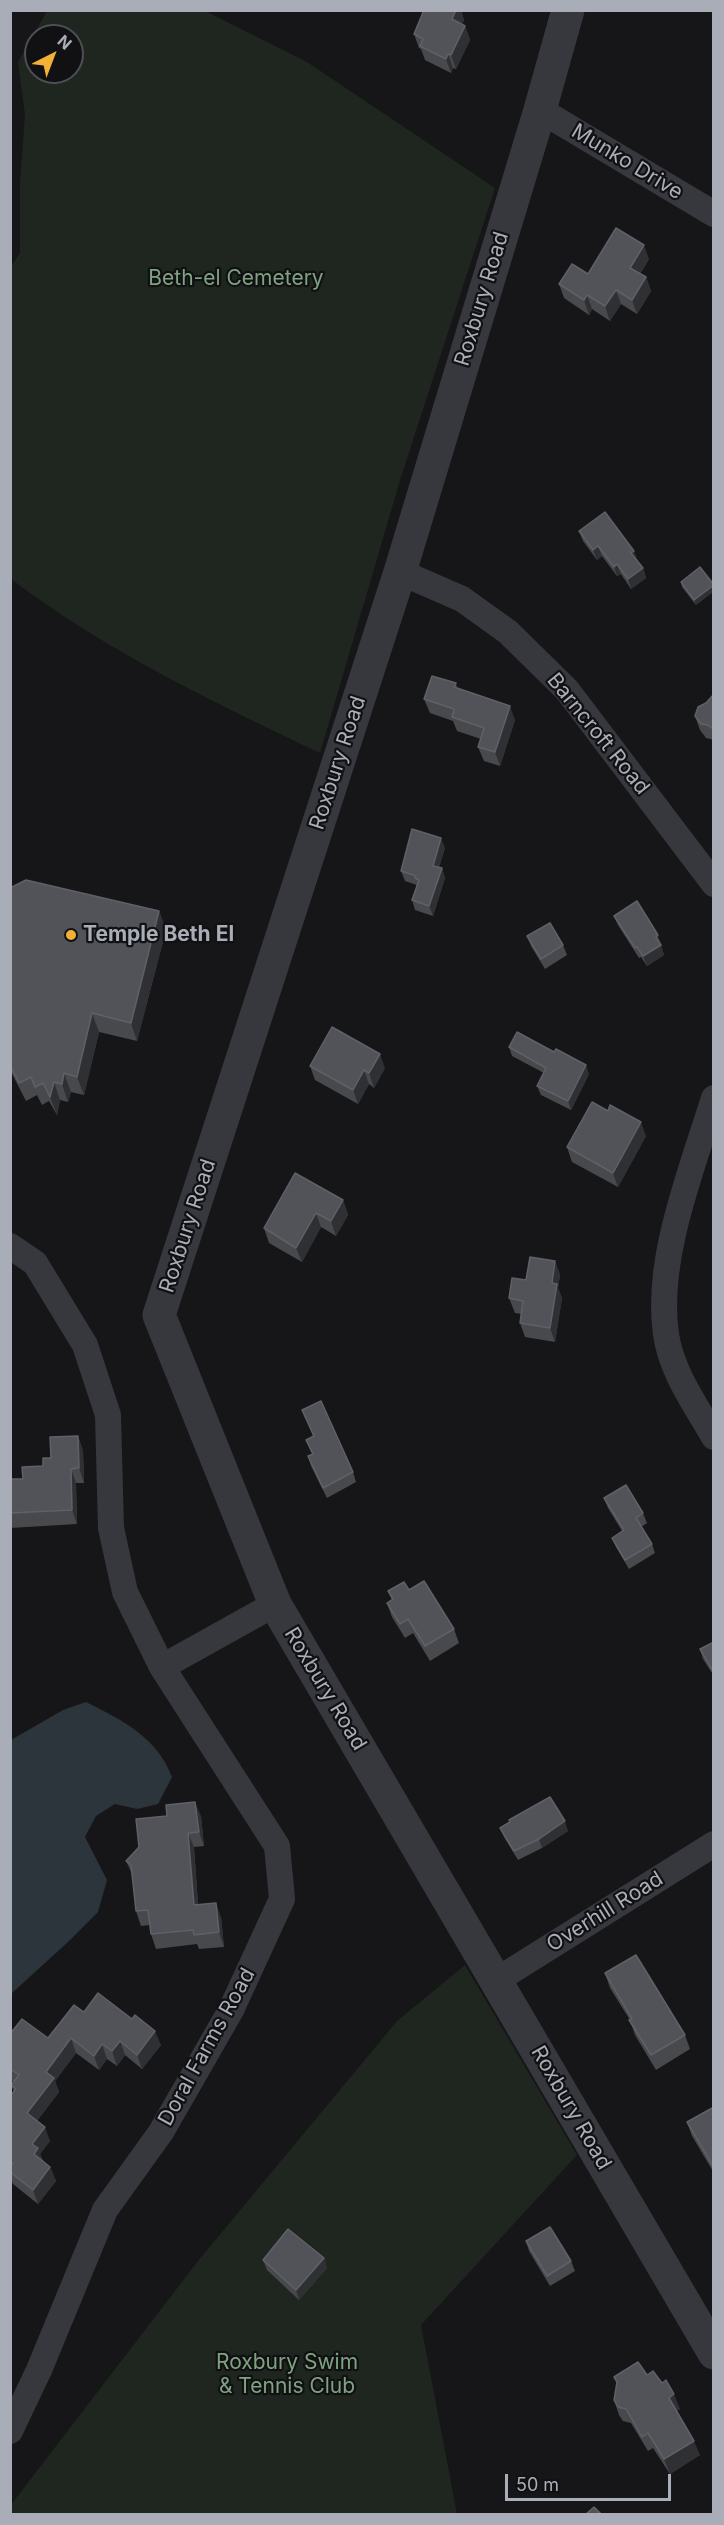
<!DOCTYPE html>
<html>
<head>
<meta charset="utf-8">
<style>
  body { margin:0 }
  #map { position:relative; width:724px; height:2525px; overflow:hidden; background:#161618; font-family:Inter,sans-serif }
  canvas { display:block }
  .frame { position:absolute; inset:0; border:12px solid #a8adb8; pointer-events:none }
  .north { position:absolute; left:24px; top:24px; width:60px; height:60px; box-sizing:border-box; background:#111113; border:2px solid #4d4f55; border-radius:50%; rotate:42deg; font-size:16px; font-weight:700; line-height:24px; text-align:center; color:#a8adb8 }
  .north::after { content:''; display:block; margin:auto; width:21px; height:27px; background:#f2b134; clip-path:polygon(50% 0,100% 100%,50% 72%,0 100%) }
  .scale { position:absolute; left:505px; top:2474px; width:166px; height:27px; box-sizing:border-box; border:3px solid #a8adb8; border-top:0; padding-left:8px; font-size:18px; line-height:21px; white-space:nowrap; color:#a8adb8; -webkit-text-stroke:4px #111113; paint-order:stroke }
</style>
</head>
<body>
<div id="map">
<canvas width="724" height="2525"></canvas>
<div class="frame"></div>
<div class="north">N</div>
<div class="scale">50 m</div>
</div>
<script>
const ctx = document.querySelector('canvas').getContext('2d');
ctx.lineJoin = 'round';
function paint(path, color) { ctx.fillStyle = color; ctx.fill(path, 'evenodd'); }
function stroke(path, color, width, dash) { ctx.strokeStyle = color; ctx.lineWidth = width; ctx.lineCap = dash ? 'butt' : 'round'; ctx.setLineDash(dash || []); ctx.stroke(path); }
function label(font, color, halo, rows, align = 'center') {
  ctx.font = font + ' Inter,sans-serif'; ctx.lineWidth = 4.5; ctx.setLineDash([]); ctx.textBaseline = 'middle'; ctx.strokeStyle = halo; ctx.fillStyle = color; for (const [text, x, y, turn = 0] of rows) {
    ctx.save(); ctx.translate(x, y); ctx.rotate((+turn || 0) * Math.PI / 180); ctx.textAlign = isNaN(turn) ? turn : align; if (halo) ctx.strokeText(text, 0, 0); ctx.fillText(text, 0, 0); ctx.restore();
  }
}
const green = new Path2D(`
  M47,11H205L307,62L495,188L401,477L320,753C213,702 106,651 11,579L10,268L20,253V183L25,115L18,62ZM36,36H72V72H36Z
  M465,1965L577,2155L421,2325L457,2514H11L10,2506L198,2261L397,2021Z`);
const water = new Path2D(`
  M86,1702C122,1720 157,1737 172,1777L158,1804L137,1809L115,1804L96,1816L85,1837L107,1880L98,1912L68,1942L11,1994V1740L63,1710Z`);
const minor = new Path2D(`
  M540,110L714,214
  M400,572L462,599L508,632L567,690L714,884
  M714,1098C692,1169 655,1260 666,1334C671,1371 695,1404 714,1437
  M10,1246L35,1263L85,1345L108,1415L111,1528L125,1592L162,1667L277,1846L282,1899L231,2010L161,2132L105,2210L39,2370L10,2431
  M162,1667L275,1604
  M497,1980L714,1844`);
const tertiary = new Path2D(`
  M568,10L540,110L400,572L159,1315L275,1604L714,2353`);
const wall = new Path2D(`
  M421,10H461L464,20L462,24L465,26L470,40L456,69L453,68L451,73L425,60L421,49L419,48L414,34L423,15Z
  M649,259L640,274L646,277L651,291L637,314L621,304L610,321L592,309L589,315L564,298L559,284L588,274Z
  M579,531L637,561L643,568L646,578L631,589L621,574L617,576L602,556L597,560L583,541Z
  M681,582L714,585V591L696,605L682,587Z
  M456,683L457,688L515,720L500,766L484,761L478,747L481,739L457,731L453,721L430,713L424,699Z
  M714,694V740L706,738L700,730L695,716Z
  M445,848L439,867L442,868L445,878L433,916L415,910L412,900L417,885L405,881L401,871Z
  M10,888L159,911L166,930L137,1041L99,1032L84,1095L71,1092L68,1102L60,1100L57,1115L49,1101L42,1105L37,1095L26,1101L10,1070Z
  M614,916L662,945L661,946L664,955L647,966L641,957L639,958L618,925Z
  M527,936L563,945L567,955L545,969L531,946Z
  M509,1047L589,1074L571,1110L541,1095L537,1086L544,1073L512,1056Z
  M310,1066L385,1068L374,1088L369,1084L358,1104L315,1080Z
  M646,1136L618,1187L572,1162L567,1147Z
  M343,1200L348,1215L336,1236L321,1227L302,1262L269,1243L264,1228Z
  M555,1261L560,1275L558,1288L562,1298L555,1342L525,1337L520,1323L522,1314L515,1313L509,1298L526,1280Z
  M302,1410L353,1472L356,1482L327,1498L311,1466L308,1456L312,1454L306,1440L313,1436Z
  M78,1436L83,1451L84,1483H76L77,1524L10,1528V1479H23L43,1466L51,1458Z
  M604,1498L643,1513L647,1523L641,1527L652,1544L655,1553L629,1569L616,1547L612,1538L622,1531L608,1508Z
  M409,1590L454,1629L459,1643L430,1661L413,1633L405,1638L392,1617L387,1603L392,1600L388,1591Z
  M714,1642V1676L703,1659L700,1649Z
  M201,1816L204,1846L194,1847L198,1904L221,1917L224,1947L199,1949L197,1944L156,1949L151,1934L150,1925L141,1926L136,1911L133,1876L126,1861Z
  M500,1828L568,1831L542,1848L518,1860L504,1837Z
  M605,1973L685,2035L690,2049L656,2070L635,2035L630,2020L610,1988Z
  M84,2012L161,2045L142,2069L125,2055L117,2066L107,2059L99,2070L76,2053L55,2081L59,2092L37,2121L50,2141L40,2154L43,2161L50,2167L56,2181L38,2204L13,2184L10,2177V2096L14,2092L11,2085L14,2082L10,2080V2034L48,2038Z
  M714,2107V2173L692,2136L687,2122Z
  M526,2241L571,2261L575,2271L550,2286L529,2251Z
  M324,2258L327,2268L299,2300L267,2270L263,2260Z
  M647,2375L680,2409L676,2411L700,2455L670,2474L653,2448L648,2451L631,2423L623,2421L619,2415L614,2400L617,2384L614,2377Z`);
const shadedWall = new Path2D(`
  M456,10H461L464,20L457,34L452,19Z
  M465,26L470,40L456,69L451,55Z
  M448,54L453,68L451,73L446,59Z
  M644,245L649,259L635,282L630,268Z
  M646,277L651,291L637,314L632,300Z
  M616,290L621,304L610,321L605,306Z
  M587,295L592,309L589,315L584,300Z
  M598,546L602,556L597,560L593,550Z
  M634,551L638,561L631,553Z
  M617,564L621,574L617,576L614,567Z
  M643,568L646,578L631,589L628,579Z
  M714,585V591L696,605L694,600Z
  M510,706L515,720L500,766L495,752Z
  M441,838L445,848L437,875L433,866Z
  M442,868L445,878L433,916L429,906Z
  M159,911L166,930L137,1041L131,1023Z
  M658,935L664,955L647,966L643,956L656,937Z
  M92,1013L99,1032L84,1095L77,1077Z
  M380,1054L385,1068L374,1088L369,1073Z
  M586,1065L589,1074L571,1110L568,1101Z
  M364,1070L369,1084L358,1104L353,1090Z
  M64,1073L71,1092L68,1102L62,1084Z
  M54,1082L60,1100L57,1115L50,1097Z
  M641,1122L646,1136L618,1187L613,1173Z
  M343,1200L348,1215L336,1236L331,1221Z
  M316,1213L321,1227L302,1262L296,1248Z
  M555,1261L560,1275L558,1288L562,1298L555,1342L550,1328L552,1283Z
  M78,1436L83,1451L84,1483L79,1468Z
  M71,1469L76,1483L77,1524L72,1510Z
  M195,1802L201,1816L204,1846L199,1832Z
  M565,1821L568,1831L542,1848L539,1839Z
  M188,1833L194,1847L199,1919L194,1905Z
  M216,1903L221,1917L224,1947L219,1932Z
  M155,2031L161,2045L142,2069L137,2055Z
  M71,2038L76,2053L55,2081L59,2092L32,2127L27,2113L46,2072Z
  M120,2041L125,2055L117,2066L112,2051Z
  M102,2044L107,2059L99,2070L94,2056Z
  M45,2127L50,2141L40,2154L43,2163L34,2154L32,2144Z
  M50,2167L56,2181L38,2204L33,2190Z
  M324,2258L327,2268L299,2300L296,2290Z
  M674,2394L680,2409L674,2412L669,2398Z
  M694,2441L700,2455L670,2474L664,2459Z`);
const building = new Path2D(`
  M424,10H456L452,19L465,26L451,55L448,54L446,59L420,46L423,39L414,34Z
  M616,228L644,245L630,268L646,277L632,300L616,290L605,306L587,295L584,300L559,284L572,264L588,274Z
  M605,512L634,551L631,553L643,568L628,579L617,564L614,567L598,546L593,550L579,531Z
  M700,567L714,585L694,600L681,582Z
  M432,676L456,683L454,687L510,706L495,752L478,747L484,728L452,717L454,709L424,699Z
  M714,694V730L708,725L701,724L695,716L698,707L706,703Z
  M412,829L441,838L433,866L442,868L429,906L412,900L419,880L415,878L416,876L401,871Z
  M26,880L159,911L131,1023L92,1013L77,1077L64,1073L62,1084L54,1082L50,1097L43,1083L35,1087L31,1077L19,1083L10,1065V888Z
  M637,901L658,935L656,937L661,945L643,956L637,947L635,948L614,916Z
  M550,923L563,945L541,959L527,936Z
  M332,1027L380,1054L369,1073L364,1070L353,1090L310,1066Z
  M517,1032L554,1052L556,1049L586,1065L568,1101L537,1086L546,1068L509,1047Z
  M592,1102L608,1111L610,1105L641,1122L613,1173L567,1147Z
  M295,1173L343,1200L331,1221L316,1213L296,1248L264,1228Z
  M530,1257L555,1261L552,1283L557,1284L550,1328L520,1323L523,1301L509,1298L512,1278L526,1280Z
  M321,1401L353,1472L323,1488L308,1456L313,1454L306,1440L314,1436L302,1410Z
  M78,1436L79,1468L71,1469L72,1510L10,1513V1479H23L22,1467L43,1466V1458H51L50,1437Z
  M626,1485L643,1513L636,1518L652,1544L625,1560L612,1538L624,1530L604,1498Z
  M424,1581L454,1629L425,1646L408,1619L400,1624L387,1603L393,1599L388,1591L404,1582L409,1590Z
  M714,1642V1673L700,1649Z
  M550,1797L565,1821L539,1839L514,1851L500,1828L510,1822L509,1820Z
  M195,1802L199,1832L188,1833L194,1905L216,1903L219,1932L194,1935L193,1930L151,1934L148,1910L136,1911L131,1865L126,1861L139,1847L136,1819L167,1816L166,1805Z
  M636,1955L685,2035L651,2055L629,2020L632,2019L605,1973Z
  M98,1993L132,2019L135,2015L155,2031L137,2055L120,2041L112,2051L102,2044L94,2056L71,2038L46,2072L54,2078L27,2113L45,2127L32,2144L38,2148L34,2154L50,2167L33,2190L10,2172V2167L13,2163L10,2162V2096L16,2089L11,2085L19,2075L10,2069V2034L22,2019L48,2038L74,2005L84,2012Z
  M714,2107V2168L687,2122Z
  M550,2227L571,2261L547,2276L526,2241Z
  M288,2229L324,2258L296,2290L263,2260Z
  M638,2362L647,2375L653,2371L662,2383L666,2380L674,2394L669,2398L694,2441L664,2459L648,2433L642,2437L626,2409L618,2407L614,2400L617,2382L614,2377Z
  M594,2507L601,2514H586Z`);
const markers = [
  [71,935,6,"#f2b134"]
];
const streetNames = [
  ["Munko Drive",627,162,31],
  ["Roxbury Road",482,299,-73],
  ["Barncroft Road",598,734,51],
  ["Roxbury Road",338,763,-72],
  ["Roxbury Road",188,1226,-72],
  ["Roxbury Road",325,1689,59],
  ["Overhill Road",605,1912,-32],
  ["Doral Farms Road",207,2047,-61],
  ["Roxbury Road",571,2108,60]
];
const parkNames = [
  ["Beth-el Cemetery",236,279],
  ["Roxbury Swim",287,2363],
  ["& Tennis Club",287,2387]
];
const poiNames = [
  ["Temple Beth El",83,935]
];
paint(green, '#1e261f');
paint(water, '#2c353c');
stroke(minor, '#37383d', 26);
stroke(tertiary, '#37383d', 33);
paint(wall, '#47494d');
paint(shadedWall, '#2f3033');
paint(building, '#525359');
stroke(building, '#5f6168', 1.5);
for (const [x, y, r, color] of markers) { const dot = new Path2D(); dot.arc(x, y, r, 0, 2 * Math.PI); ctx.fillStyle = color; ctx.fill(dot); stroke(dot, '#111113', 2); }
label('21px', '#a8adb8', '#111113', streetNames);
label('21px', '#7fa381', '#111113', parkNames);
label('bold 21px', '#a8adb8', '#111113', poiNames, 'left');
</script>
</body>
</html>
